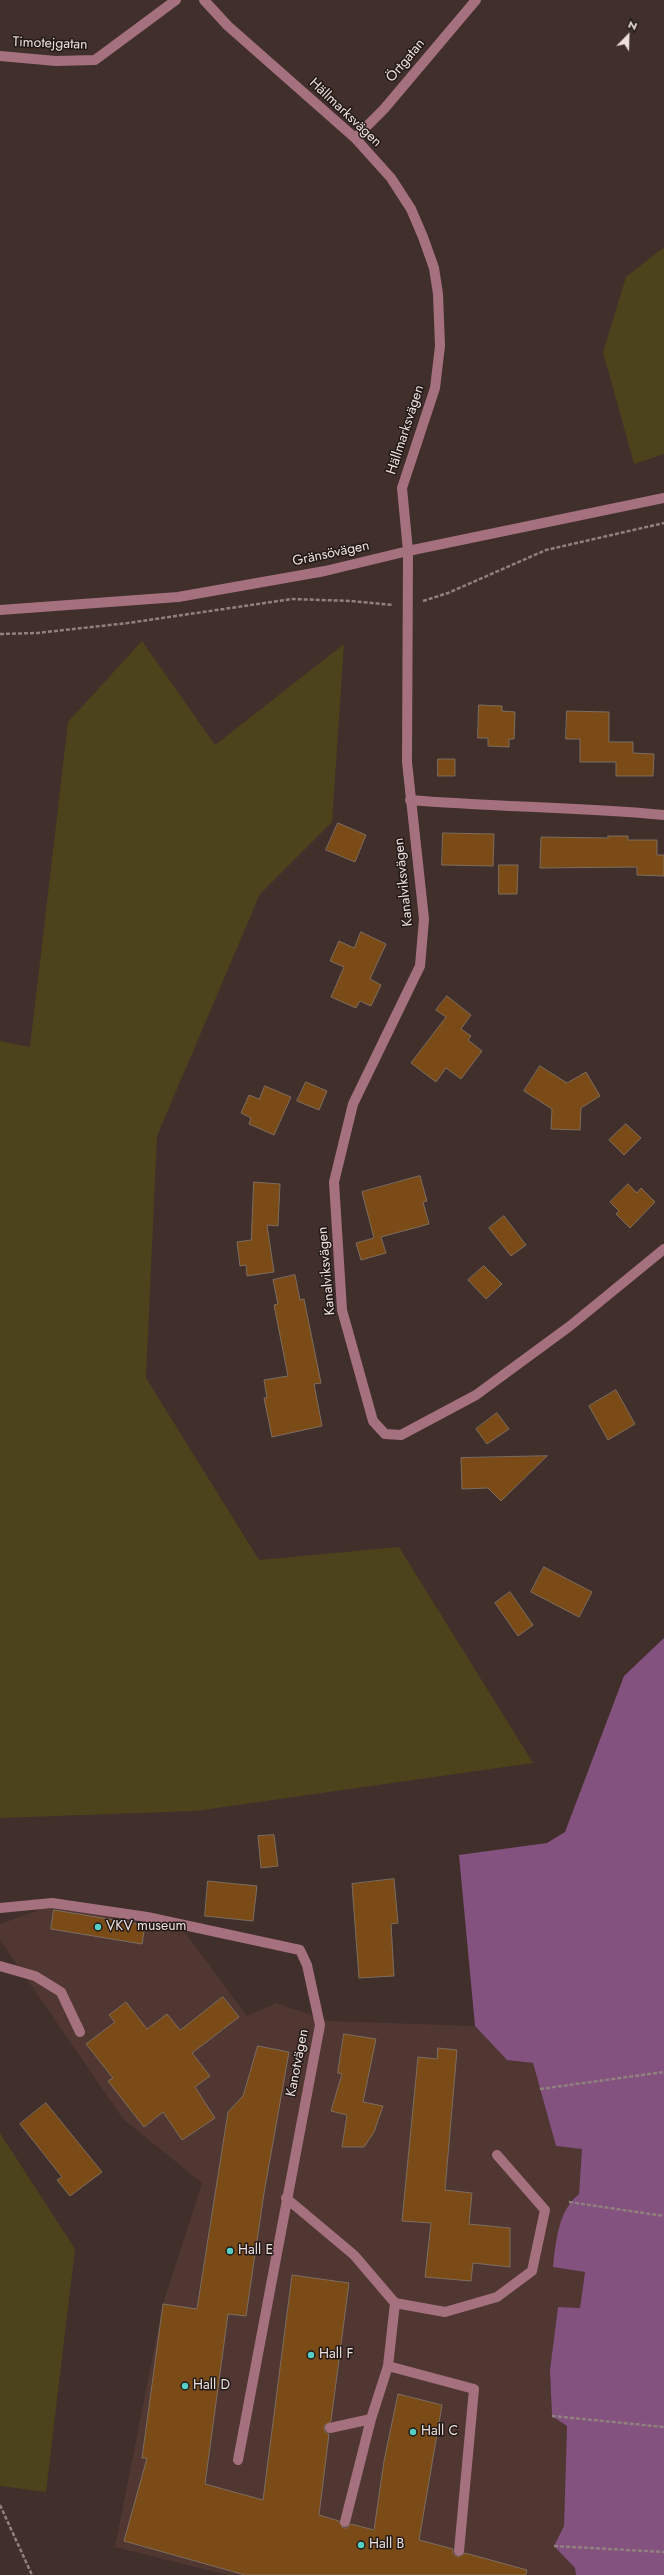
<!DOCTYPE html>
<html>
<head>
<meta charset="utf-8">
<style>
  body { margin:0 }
  #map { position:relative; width:664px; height:2575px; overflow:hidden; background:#412f2b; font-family:Jost,sans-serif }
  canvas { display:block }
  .north { position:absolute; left:608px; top:16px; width:40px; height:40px; -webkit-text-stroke:3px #221917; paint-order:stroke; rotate:23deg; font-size:11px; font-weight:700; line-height:16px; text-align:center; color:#ede0dd }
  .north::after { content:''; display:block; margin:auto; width:14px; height:18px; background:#ede0dd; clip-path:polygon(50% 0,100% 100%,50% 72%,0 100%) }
</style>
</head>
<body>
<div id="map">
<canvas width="664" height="2575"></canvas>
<div class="north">N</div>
</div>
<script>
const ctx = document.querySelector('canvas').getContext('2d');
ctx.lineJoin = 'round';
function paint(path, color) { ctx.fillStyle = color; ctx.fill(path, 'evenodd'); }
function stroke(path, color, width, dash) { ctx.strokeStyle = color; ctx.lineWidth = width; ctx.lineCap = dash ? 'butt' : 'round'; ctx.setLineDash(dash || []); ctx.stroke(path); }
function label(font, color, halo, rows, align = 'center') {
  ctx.font = font + ' Jost,sans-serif'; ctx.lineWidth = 3; ctx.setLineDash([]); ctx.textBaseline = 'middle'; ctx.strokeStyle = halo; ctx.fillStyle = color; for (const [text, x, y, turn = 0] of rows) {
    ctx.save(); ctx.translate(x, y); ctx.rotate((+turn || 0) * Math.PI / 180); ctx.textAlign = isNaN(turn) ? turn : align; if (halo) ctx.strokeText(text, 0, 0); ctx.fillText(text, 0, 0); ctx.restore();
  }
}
const built = new Path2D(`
  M52,1905L184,1931L247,2016L276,2003L329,2021L475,2026L507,2060L533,2063L556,2146L582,2148L579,2194L569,2202L554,2267L585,2272L580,2308L558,2307L550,2370L552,2416L567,2426L564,2526L554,2546L575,2568L576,2575H228L115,2547L163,2304L202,2183L123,2119L0,1940V1924Z`);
const green = new Path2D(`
  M664,247V454L634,464L603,352L626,277Z
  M142,641L215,745L344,644L332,822L260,894L157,1136L146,1378L259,1560L399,1547L533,1763L196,1811L0,1818V1041L30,1047L68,722Z
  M0,2133L75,2249L46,2492L0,2486Z`);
const water = new Path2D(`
  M664,1638V2575H576L575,2568L554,2546L564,2526L567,2426L552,2416L550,2370L558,2307L580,2308L585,2272L553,2267C556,2241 558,2211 579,2194L582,2149L556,2146L533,2063L507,2060L475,2026L459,1855L547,1843L565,1832L624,1676Z`);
const building = new Path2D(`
  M479,705L502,706V711L515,712L514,739H509V747L488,746V738H478Z
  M567,711L609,712V742H633V753L654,754L653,776H616V762H580V739H566Z
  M438,759H455V776H438Z
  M338,823L366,835L355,862L326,850Z
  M443,833L494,834L493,866L442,865Z
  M608,836H628V840H657V855H664V876L637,875V867L540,868L541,837L608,838Z
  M499,865H518L517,894H499Z
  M361,932L386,944L370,979L381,985L371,1006L360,1001L356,1008L331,997L344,967L330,961L339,941L354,948Z
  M447,996L471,1015L461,1029L471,1036L468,1040L482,1051L461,1079L446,1068L436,1082L411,1063L446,1017L436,1010Z
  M540,1066L567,1083L586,1072L600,1096L581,1108L580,1130L551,1129L552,1109L524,1091Z
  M306,1082L327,1091L319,1110L297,1101Z
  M265,1086L291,1097L274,1135L249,1124L251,1118L241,1113L249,1095L259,1099Z
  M626,1124L641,1138L624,1155L609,1140Z
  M420,1176L427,1201L423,1202L429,1224L381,1237L386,1253L361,1260L356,1243L374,1238L362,1192Z
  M254,1182L280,1184L278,1226L267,1225L274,1272L247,1276L246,1265L240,1266L237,1242L251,1240Z
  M628,1184L637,1193L641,1188L655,1202L630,1228L616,1214L619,1211L610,1202Z
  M504,1216L526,1245L511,1256L489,1228Z
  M484,1266L502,1284L486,1299L468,1280Z
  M295,1275L300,1300L304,1299L321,1383L314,1384L322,1426L272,1437L264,1398H267L264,1380L288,1376L274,1305L278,1304L273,1280Z
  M616,1390L635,1424L608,1440L589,1406Z
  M497,1413L509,1429L487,1444L476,1429Z
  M547,1456L501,1501L488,1488L462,1489L461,1458Z
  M544,1567L592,1592L579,1617L531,1592Z
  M510,1592L533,1625L518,1636L495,1603Z
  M274,1835L278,1866L261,1868L258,1836Z
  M394,1879L398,1923L391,1924L394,1976L359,1978L352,1884Z
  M208,1881L257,1886L253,1921L205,1916Z
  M54,1910L145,1925L142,1944L51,1929Z
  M223,1997L239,2017L192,2053L210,2076L195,2087L215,2118L182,2140L163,2112L144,2127L108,2081L113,2078L86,2044L115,2022L109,2015L126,2002L147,2029L167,2014L180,2030Z
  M344,2034L376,2039L363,2102L383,2106L374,2132L364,2147H342L347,2115L331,2111L342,2074L338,2073Z
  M258,2046L289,2052L264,2193L246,2316L228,2314L205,2484L263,2500L292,2275L349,2283L331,2421L324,2426L325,2432L329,2434L319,2515L339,2521L343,2528H347L351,2524L374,2530L384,2461L398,2394L442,2405L419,2540L453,2549V2554L458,2557L465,2553L527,2570L526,2575H245L124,2541L147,2458H142L163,2304L197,2309L228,2112L243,2096Z
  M438,2048L457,2050L445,2190L472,2193L469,2224L510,2228V2267L473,2263L471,2281L425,2277L431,2223L402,2221L418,2057L437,2059Z
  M46,2103L102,2172L70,2196L57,2180L62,2177L20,2124Z`);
const path = new Path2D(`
  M423,601L448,593L546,550L664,523
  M0,634L37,633L128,623L292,599L351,601L393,605
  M540,2089L664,2072
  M569,2202L664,2216
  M552,2416L664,2427
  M0,2505L32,2575
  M554,2546L664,2552`);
const minor = new Path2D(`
  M204,0L228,26L355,138L391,178L411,209L423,237L434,268L438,294L440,346L435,388L402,488L408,551L407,762L424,919L420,966L353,1104L334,1182L342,1310L373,1421L385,1434L401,1435L476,1395L570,1326L664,1249
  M0,56L56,61L95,60L176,0
  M355,138L384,109L476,0
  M0,610L178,597L325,571L408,551L664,498
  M410,800C494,807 579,807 664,815
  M0,1908L52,1903L147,1917L300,1950L307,1965L320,2025L238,2460
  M0,1966L35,1976L61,1992L80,2032
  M286,2198L354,2255L395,2303L388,2366L474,2389L459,2551
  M395,2303L445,2312L497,2297L532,2271L545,2210L497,2155
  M330,2428L371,2419
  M345,2522L371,2419L388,2366`);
const markers = [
  [98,1927,4,"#56cec4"],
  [230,2251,4,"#56cec4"],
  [311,2355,4,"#56cec4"],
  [185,2386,4,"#56cec4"],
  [413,2432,4,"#56cec4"],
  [361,2545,4,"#56cec4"]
];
const streetNames = [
  ["Timotejgatan",50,44,2],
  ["Örtgatan",406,61,-50],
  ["Hällmarksvägen",345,113,43],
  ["Hällmarksvägen",406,430,-72],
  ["Gränsövägen",331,554,-12],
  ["Kanalviksvägen",404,882,-96],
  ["Kanalviksvägen",327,1271,-95],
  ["Kanotvägen",298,2063,-79]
];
const poiNames = [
  ["VKV museum",106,1927],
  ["Hall E",238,2251],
  ["Hall F",319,2355],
  ["Hall D",193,2386],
  ["Hall C",421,2432],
  ["Hall B",369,2545]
];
paint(built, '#503732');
paint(green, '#4c421c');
paint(water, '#84527f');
paint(building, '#7b4b17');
stroke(building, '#7c6d5f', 1);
stroke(path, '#91817e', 2.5, [4, 2]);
stroke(minor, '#a5717f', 10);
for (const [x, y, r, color] of markers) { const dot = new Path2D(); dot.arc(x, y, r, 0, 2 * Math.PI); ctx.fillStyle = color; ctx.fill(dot); stroke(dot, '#221917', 1.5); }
label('14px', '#ede0dd', '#221917', streetNames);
label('14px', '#ede0dd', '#221917', poiNames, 'left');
</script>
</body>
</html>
